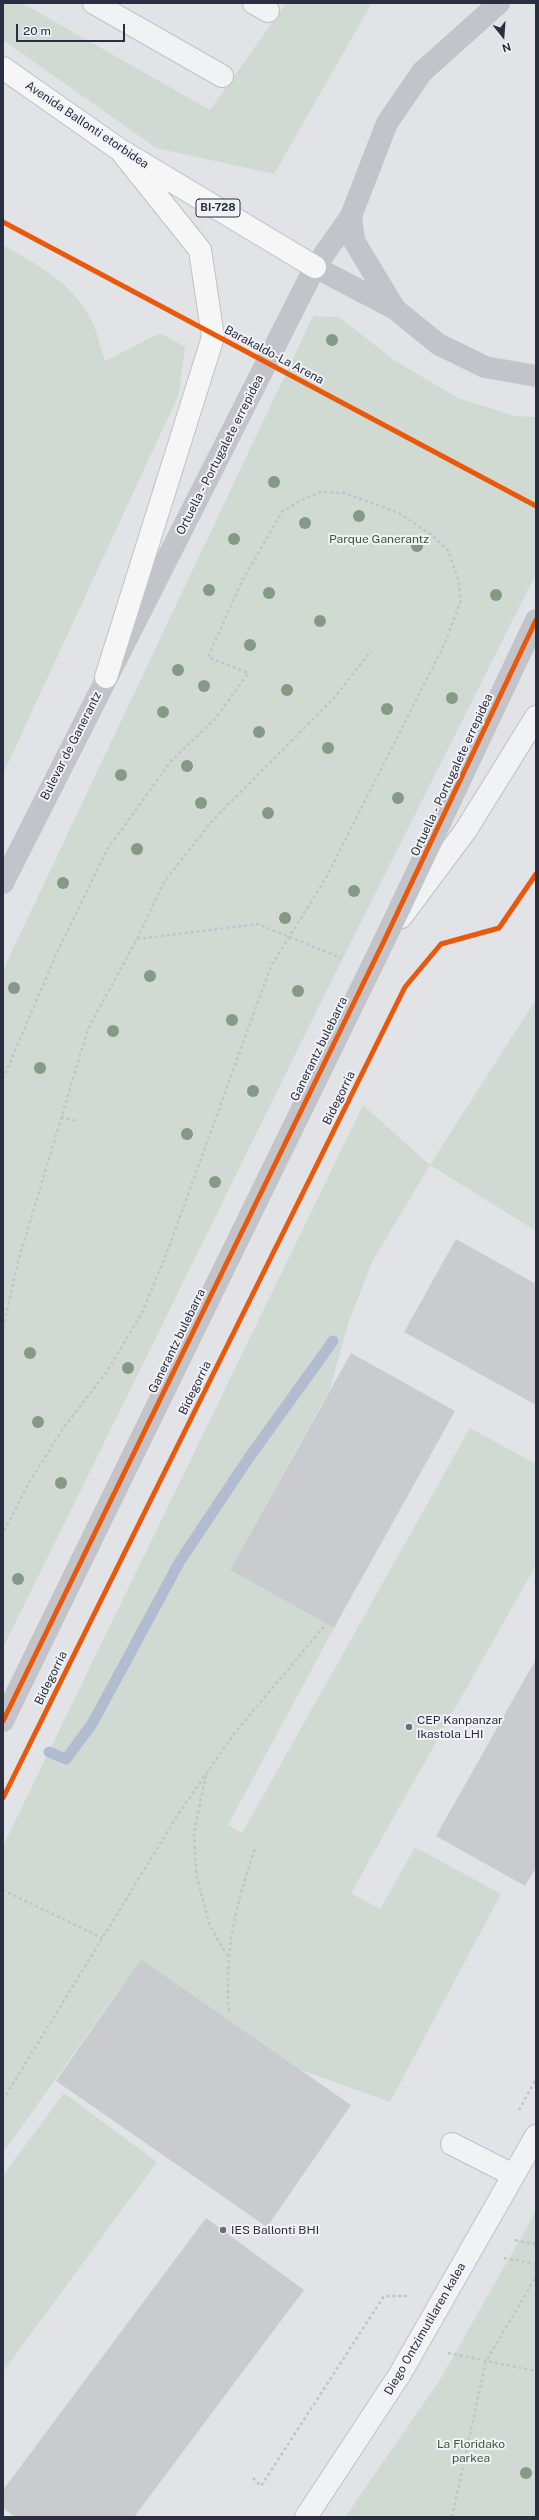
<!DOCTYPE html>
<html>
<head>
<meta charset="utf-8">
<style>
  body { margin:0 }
  #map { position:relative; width:539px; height:2520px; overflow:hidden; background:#e2e3e7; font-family:"Public Sans",sans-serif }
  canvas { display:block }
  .frame { position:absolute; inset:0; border:4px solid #292e40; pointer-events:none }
  .north { position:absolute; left:483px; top:16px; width:40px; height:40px; -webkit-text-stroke:3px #f0f2f6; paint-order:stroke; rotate:163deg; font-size:11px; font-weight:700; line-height:16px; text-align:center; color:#292e40 }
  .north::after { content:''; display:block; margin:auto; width:14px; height:18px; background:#292e40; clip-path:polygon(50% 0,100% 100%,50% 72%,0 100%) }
  .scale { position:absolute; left:16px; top:24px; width:109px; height:18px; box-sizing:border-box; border:2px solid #292e40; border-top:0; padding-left:5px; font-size:12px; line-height:14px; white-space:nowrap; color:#292e40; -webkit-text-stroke:3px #f0f2f6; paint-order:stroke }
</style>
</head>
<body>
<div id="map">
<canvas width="539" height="2520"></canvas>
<div class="frame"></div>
<div class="north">N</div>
<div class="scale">20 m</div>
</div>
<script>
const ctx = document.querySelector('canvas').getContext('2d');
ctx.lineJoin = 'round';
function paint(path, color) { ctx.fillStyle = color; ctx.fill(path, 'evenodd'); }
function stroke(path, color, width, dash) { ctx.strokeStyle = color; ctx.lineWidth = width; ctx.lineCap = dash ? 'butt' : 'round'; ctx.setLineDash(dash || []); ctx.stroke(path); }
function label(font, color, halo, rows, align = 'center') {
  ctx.font = font + ' "Public Sans",sans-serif'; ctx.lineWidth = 4; ctx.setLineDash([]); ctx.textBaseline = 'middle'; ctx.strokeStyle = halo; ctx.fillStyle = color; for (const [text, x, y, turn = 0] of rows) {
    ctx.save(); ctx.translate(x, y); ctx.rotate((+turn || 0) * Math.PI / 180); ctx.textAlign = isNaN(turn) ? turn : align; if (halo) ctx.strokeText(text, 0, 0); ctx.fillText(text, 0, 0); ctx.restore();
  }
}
const green = new Path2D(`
  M3,3H22L210,110L286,3H372L274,174L156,148L3,40Z
  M3,245C36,264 71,282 90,317C97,330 100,347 105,361L160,333L185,347L179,394L3,774Z
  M313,316L339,317L394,360L458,398L515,416L536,417V574L333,978L3,1648V970Z
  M536,999V1231L430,1165L372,1262L349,1321L330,1389L230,1570L334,1628L228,1825L242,1833L470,1428L536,1464V1565L351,1893L380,1909L415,1847L501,1894L390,2102L301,2070L141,1959L3,2153V1846L363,1105L430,1165Z
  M64,2093L157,2162L3,2372V2175Z
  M536,2211V2517H345L439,2381Z`);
const stream = new Path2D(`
  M49,1752L66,1759L92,1724L180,1561L248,1459L333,1341`);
const building = new Path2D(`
  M456,1239L536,1284V1405L404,1332Z
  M351,1353L455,1411L334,1628L230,1570Z
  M536,1659V1867L525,1886L436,1836Z
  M141,1959L351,2105L267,2227L56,2081Z
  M206,2218L304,2290L134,2517H15L3,2508V2490Z`);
const path = new Path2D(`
  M137,939L258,924L341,958
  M3,1079L55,957L107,850L171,761L216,718L248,673L208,657L242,581L282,512L301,500L321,492L344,493L399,513L433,536L448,550L458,579L461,600L445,643L326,878L271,966L169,1247L143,1311L106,1373L64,1427L28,1484L3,1533
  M61,1117L77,1121
  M3,1328L18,1262L88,1029L137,939L164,882L212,821L335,697L371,651
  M206,1775L194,1832L196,1874L210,1926L227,1955
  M3,1890L102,1938
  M229,2011C224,1950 236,1905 255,1848
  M3,2100L179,1813L233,1735L326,1624
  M519,2110L536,2079
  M515,2240L536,2244
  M504,2258L536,2264
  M448,2353L536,2371
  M253,2478L261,2486L384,2296H409
  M452,2517L486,2361L536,2277`);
const lane = new Path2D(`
  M94,3L222,76
  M254,3L268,11
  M452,2144L513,2175`);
const street = new Path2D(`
  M401,917L466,830L536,717
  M306,2517L400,2374L536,2136`);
const secondary = new Path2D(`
  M499,3L422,72L387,123L351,216L354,241L395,309L438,344L485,367L536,376
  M315,267L395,309
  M3,883L315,267L351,216
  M3,1721L385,939L536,620`);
const primary = new Path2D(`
  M3,68L120,150L315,267
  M106,677L213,337L200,250L120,150`);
const cycleway = new Path2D(`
  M3,222L536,506
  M3,1721L385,939L536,620
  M3,1798L405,987L441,944L499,928L536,874`);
const trees = [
  [332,340],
  [274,482],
  [359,516],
  [305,523],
  [234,539],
  [417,546],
  [209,590],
  [269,593],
  [496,595],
  [320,621],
  [250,645],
  [178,670],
  [204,686],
  [287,690],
  [452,698],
  [387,709],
  [163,712],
  [259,732],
  [328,748],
  [187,766],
  [121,775],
  [398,798],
  [201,803],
  [268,813],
  [137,849],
  [63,883],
  [354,891],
  [285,918],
  [150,976],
  [14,988],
  [298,991],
  [232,1020],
  [113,1031],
  [40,1068],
  [253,1091],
  [187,1134],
  [215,1182],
  [30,1353],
  [128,1368],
  [38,1422],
  [61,1483],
  [18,1579],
  [526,2473]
];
const markers = [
  [409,1727,4,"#6a6d7a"],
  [223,2230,4,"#6a6d7a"]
];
const shields = [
  [218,208,44]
];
const shieldNames = [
  ["BI-728",218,208]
];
const streetNames = [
  ["Avenida Ballonti etorbidea",87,125,34],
  ["Barakaldo-La Arena",274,355,28],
  ["Ortuella - Portugalete errepidea",220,455,-63],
  ["Bulevar de Ganerantz",71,746,-63],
  ["Ortuella - Portugalete errepidea",452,775,-65],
  ["Ganerantz bulebarra",319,1049,-64],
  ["Bidegorria",339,1098,-64],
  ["Ganerantz bulebarra",177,1341,-64],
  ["Bidegorria",195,1388,-64],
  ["Bidegorria",51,1678,-64],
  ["Diego Ontzimutilaren kalea",425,2329,-60]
];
const parkNames = [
  ["Parque Ganerantz",379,539],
  ["La Floridako",471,2444],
  ["parkea",471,2458]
];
const poiNames = [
  ["CEP Kanpanzar",417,1720],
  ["Ikastola LHI",417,1734],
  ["IES Ballonti BHI",231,2230]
];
paint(green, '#d1dad2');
stroke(stream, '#b1bcd1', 11);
paint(building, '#cacbcf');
stroke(lane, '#c0c1c5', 24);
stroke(street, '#c0c1c5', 24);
stroke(primary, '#bec0c5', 24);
stroke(path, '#c3c4c9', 2.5, [3, 3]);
stroke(lane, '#f1f2f4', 22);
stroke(street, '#f1f2f4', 22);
stroke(secondary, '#c3c4c9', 22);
stroke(primary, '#f6f6f6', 22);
stroke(cycleway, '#e8590c', 5);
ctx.fillStyle = '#849986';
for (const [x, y] of trees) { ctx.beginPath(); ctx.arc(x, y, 6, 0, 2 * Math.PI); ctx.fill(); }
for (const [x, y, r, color] of markers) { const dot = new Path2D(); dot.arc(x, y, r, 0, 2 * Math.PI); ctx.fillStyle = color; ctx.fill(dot); stroke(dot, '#f0f2f6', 1.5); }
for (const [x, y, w] of shields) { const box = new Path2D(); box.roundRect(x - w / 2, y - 9, w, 18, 3); ctx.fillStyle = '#f0f2f6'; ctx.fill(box); stroke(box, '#292e40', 1); }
label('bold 11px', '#292e40', null, shieldNames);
label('12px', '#292e40', '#f0f2f6', streetNames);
label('12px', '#385c36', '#f0f2f6', parkNames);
label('12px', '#292e40', '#f0f2f6', poiNames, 'left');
</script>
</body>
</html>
